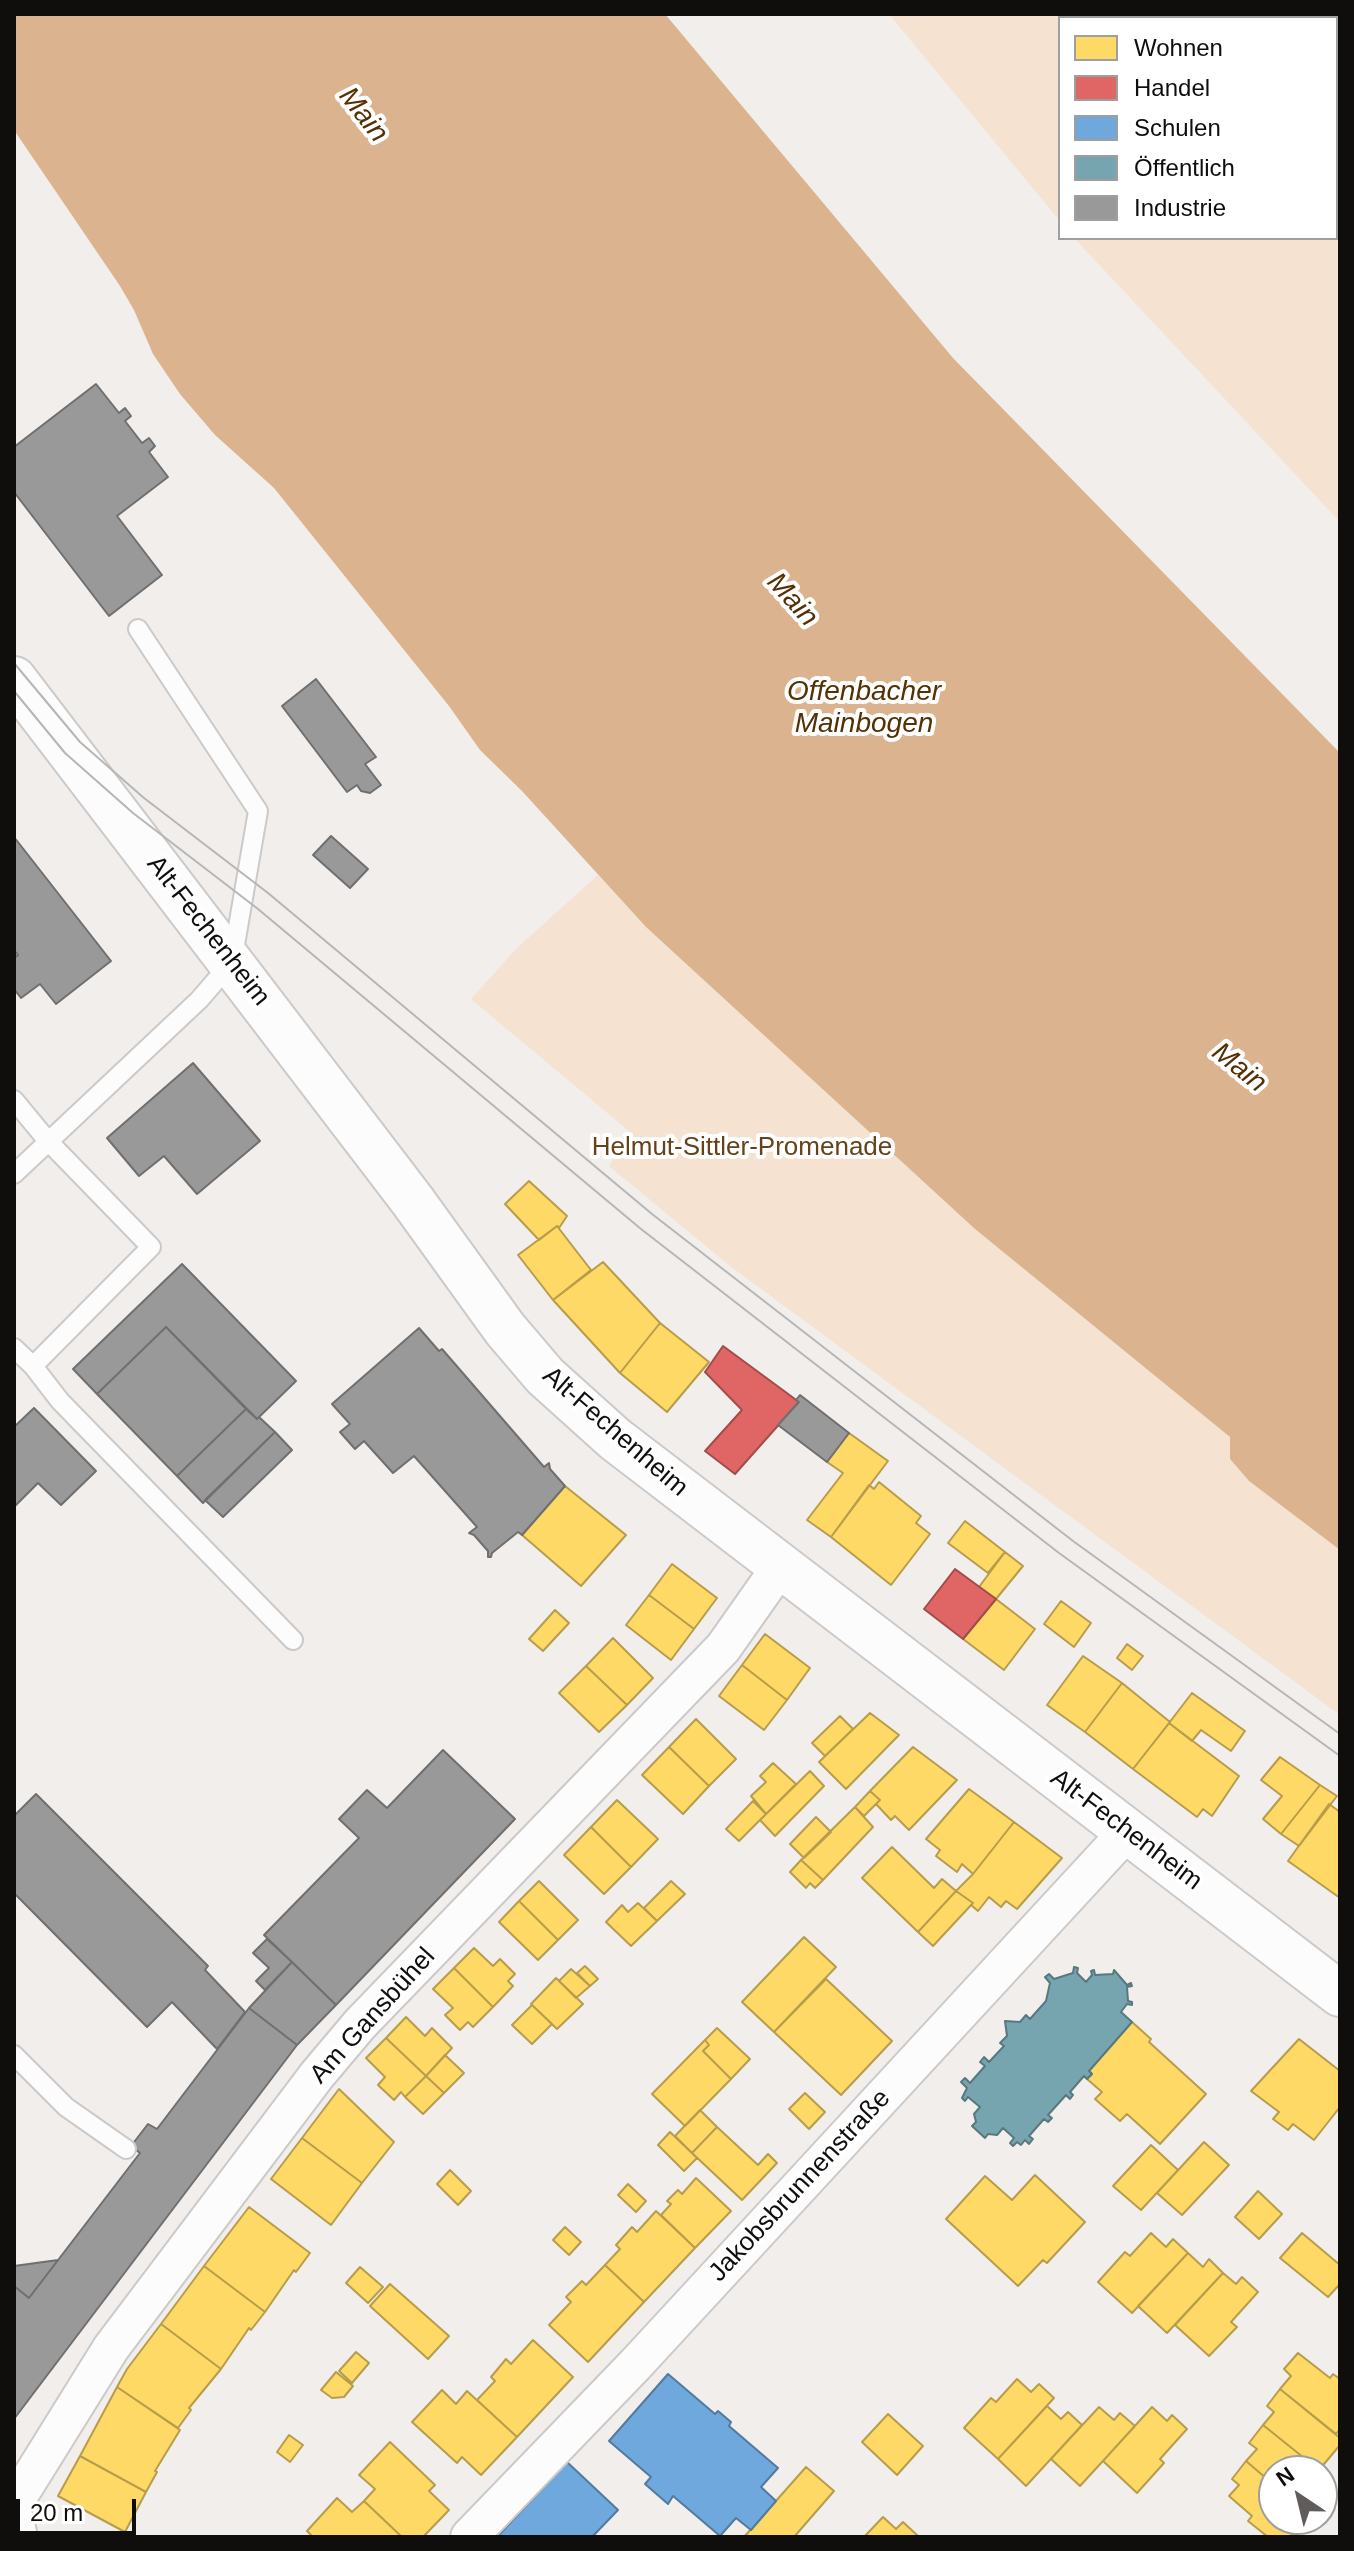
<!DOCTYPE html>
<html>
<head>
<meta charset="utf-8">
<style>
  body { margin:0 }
  #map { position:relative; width:1354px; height:2551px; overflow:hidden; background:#f1eeec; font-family:Helvetica,sans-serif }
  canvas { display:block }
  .frame { position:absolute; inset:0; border:16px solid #100e0d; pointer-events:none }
  .legend { position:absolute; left:1058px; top:16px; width:280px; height:224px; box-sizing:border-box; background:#fff; border:2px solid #9f9f9e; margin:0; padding:10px 14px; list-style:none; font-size:24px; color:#100e0d }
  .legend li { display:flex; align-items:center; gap:16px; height:40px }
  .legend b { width:40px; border:2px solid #9f9f9e }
  .north { position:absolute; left:1258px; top:2455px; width:80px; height:80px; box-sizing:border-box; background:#fff; border:2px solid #9f9f9e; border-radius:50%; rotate:325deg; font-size:22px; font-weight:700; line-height:32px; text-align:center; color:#100e0d }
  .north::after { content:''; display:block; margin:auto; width:28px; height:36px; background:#5f5c5b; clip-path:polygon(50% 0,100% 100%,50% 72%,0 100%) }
  .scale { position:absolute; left:16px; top:2499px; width:120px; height:36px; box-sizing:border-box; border:4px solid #100e0d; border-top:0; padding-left:10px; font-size:24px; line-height:28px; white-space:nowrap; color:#100e0d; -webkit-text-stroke:6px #fff; paint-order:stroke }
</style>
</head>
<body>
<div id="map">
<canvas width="1354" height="2551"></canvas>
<div class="frame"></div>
<ul class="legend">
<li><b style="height:22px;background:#ffd966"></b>Wohnen</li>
<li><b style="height:22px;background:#e06666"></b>Handel</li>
<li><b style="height:22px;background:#6fa8dc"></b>Schulen</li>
<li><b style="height:22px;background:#76a5af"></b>Öffentlich</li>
<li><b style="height:22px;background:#999"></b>Industrie</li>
</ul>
<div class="north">N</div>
<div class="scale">20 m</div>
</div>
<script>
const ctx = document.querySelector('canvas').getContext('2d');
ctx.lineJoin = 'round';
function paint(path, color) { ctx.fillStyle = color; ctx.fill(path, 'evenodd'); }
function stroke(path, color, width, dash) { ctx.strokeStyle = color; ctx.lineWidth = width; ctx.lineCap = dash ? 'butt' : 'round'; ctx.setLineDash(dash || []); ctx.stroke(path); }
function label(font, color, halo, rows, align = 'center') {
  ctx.font = font + ' Helvetica,sans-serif'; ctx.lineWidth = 8; ctx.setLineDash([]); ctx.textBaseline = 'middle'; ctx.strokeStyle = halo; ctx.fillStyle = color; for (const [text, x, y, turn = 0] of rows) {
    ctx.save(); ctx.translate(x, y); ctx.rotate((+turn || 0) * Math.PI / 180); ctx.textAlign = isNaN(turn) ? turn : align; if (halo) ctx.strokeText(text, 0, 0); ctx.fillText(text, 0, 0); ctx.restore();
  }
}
const green = new Path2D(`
  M889,14H1176L1180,18H1060V221Z
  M1336,172L1340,175V522L1074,238H1336Z
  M598,875L646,927L975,1229L1230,1437V1459L1249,1481L1340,1550V1715L730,1266L609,1166L629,1131L471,999L518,947Z`);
const water = new Path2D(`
  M14,14H665L953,358L1340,753V1550L1249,1481L1230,1459V1437L975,1229L646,927L522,791L480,750L449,706L274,488L215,435L180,394L153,354L134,310L120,286L14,130Z`);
const homes = new Path2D(`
  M529,1181L567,1216L559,1228L557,1226L539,1240L505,1204Z
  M557,1226L591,1270L553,1300L518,1255Z
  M603,1262L660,1323L620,1373L553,1300Z
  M660,1323L709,1362L667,1412L620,1373Z
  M849,1433L888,1461L831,1537L807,1520L843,1473L827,1462Z
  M879,1482L921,1516L916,1523L930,1534L891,1585L831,1537L869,1485L874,1489Z
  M565,1486L626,1535L581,1586L522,1535Z
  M965,1521L1005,1552L988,1573L948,1543Z
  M1005,1552L1023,1566L996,1599L979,1587Z
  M672,1564L717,1598L694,1629L649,1595Z
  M649,1595L694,1629L671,1660L626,1625Z
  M996,1599L1035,1629L1004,1670L963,1639Z
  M1061,1601L1091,1623L1074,1647L1044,1624Z
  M555,1610L569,1623L543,1651L529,1639Z
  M765,1634L810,1668L787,1700L742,1665Z
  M613,1638L653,1678L627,1705L586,1666Z
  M1127,1644L1143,1656L1132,1670L1117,1658Z
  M1083,1656L1122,1683L1085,1732L1047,1705Z
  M742,1665L787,1700L764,1730L719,1696Z
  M586,1666L627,1705L599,1732L559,1693Z
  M1122,1683L1170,1722L1133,1769L1085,1732Z
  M1192,1693L1245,1731L1231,1751L1201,1730L1192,1741L1169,1723Z
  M870,1713L899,1735L846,1789L819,1762Z
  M840,1716L853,1729L825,1756L812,1743Z
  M696,1719L736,1759L709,1786L669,1747Z
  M1169,1723L1239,1776L1212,1816L1203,1809L1197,1817L1133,1769Z
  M669,1747L709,1786L683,1814L642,1775Z
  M913,1747L957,1780L909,1830L895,1816L891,1820L876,1804L880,1800L870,1791Z
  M1280,1757L1320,1785L1281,1834L1263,1819L1282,1796L1261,1780Z
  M773,1763L796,1784L766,1814L751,1796L766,1782L760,1776Z
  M810,1771L824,1786L775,1836L760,1820Z
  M1320,1785L1337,1796L1299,1846L1281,1834Z
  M969,1789L1014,1822L973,1874L962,1864L957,1872L936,1856L940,1850L926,1839Z
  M870,1791L880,1800L864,1816L855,1807Z
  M617,1800L658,1839L631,1867L591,1827Z
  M753,1801L766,1814L739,1841L726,1829Z
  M1329,1804L1340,1812V1898L1288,1861Z
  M855,1807L873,1827L823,1880L801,1860Z
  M816,1817L831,1832L804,1858L790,1844Z
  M1014,1822L1062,1858L1017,1909L1006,1901L1001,1907L989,1897L978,1911L971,1905L973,1903L956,1891L973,1874Z
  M591,1827L631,1867L604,1894L564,1855Z
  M892,1847L934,1888L942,1879L956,1891L918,1932L862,1878Z
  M801,1860L823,1880L815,1888L810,1883L806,1888L790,1872Z
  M539,1881L578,1920L558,1940L519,1901Z
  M671,1881L685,1894L657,1921L644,1908Z
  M956,1891L973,1903L933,1946L918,1932Z
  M519,1901L558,1940L538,1960L499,1922Z
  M638,1903L657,1921L631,1946L606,1922L622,1905L628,1912Z
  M804,1937L836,1967L774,2032L742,2002Z
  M474,1948L493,1966L500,1959L515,1974L508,1981L513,1986L493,2007L454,1968Z
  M585,1966L598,1979L590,1986L577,1973Z
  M454,1968L493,2007L473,2027L468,2022L460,2030L445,2015L453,2008L433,1989Z
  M571,1969L590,1986L576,1998L559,1981Z
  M556,1978L583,2004L557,2029L531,2004Z
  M826,1979L892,2041L841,2095L774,2032Z
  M532,2005L552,2024L532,2044L512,2025Z
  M406,2017L425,2036L432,2028L452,2048L426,2076L386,2038Z
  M1132,2022L1151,2039L1149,2042L1206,2094L1160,2144L1127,2114L1120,2121L1095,2099L1102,2092L1087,2079L1092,2074L1089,2071Z
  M717,2028L750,2059L731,2079L703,2051L709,2045L705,2040Z
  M386,2038L426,2076L405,2097L401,2092L394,2100L378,2085L385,2077L366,2058Z
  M1299,2039L1340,2071V2107L1314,2140L1293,2124L1288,2130L1273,2119L1279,2112L1251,2091Z
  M705,2040L709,2045L703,2051L731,2079L685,2126L652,2094Z
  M445,2055L464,2073L444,2093L426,2076Z
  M426,2076L444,2093L423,2114L405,2097Z
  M339,2089L394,2142L362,2183L302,2138Z
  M805,2093L825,2112L809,2129L789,2109Z
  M700,2110L717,2127L692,2153L675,2136Z
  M717,2127L758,2165L768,2154L777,2163L742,2200L692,2153Z
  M670,2132L697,2158L684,2171L658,2145Z
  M302,2138L362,2183L331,2225L271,2179Z
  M1204,2142L1229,2165L1182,2215L1157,2193Z
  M1151,2145L1178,2170L1141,2210L1113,2186Z
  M450,2170L471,2191L458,2205L437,2184Z
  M1035,2175L1085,2222L1047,2263L1043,2260L1018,2286L946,2219L985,2176L1012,2200Z
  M696,2178L731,2211L695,2248L661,2215L671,2204L667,2201L678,2190L682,2194Z
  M628,2184L646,2201L636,2212L618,2195Z
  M1258,2191L1282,2214L1259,2239L1235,2217Z
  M249,2207L310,2253L296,2272L294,2270L265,2312L204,2266Z
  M656,2211L695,2248L644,2302L605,2265L620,2249L616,2245L632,2227L637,2232Z
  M565,2227L581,2242L569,2255L553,2240Z
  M1151,2233L1166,2247L1173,2239L1188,2253L1132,2313L1098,2282L1125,2252L1130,2256Z
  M1302,2233L1340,2265V2284L1328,2297L1280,2258Z
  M1188,2253L1203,2267L1209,2259L1223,2273L1167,2333L1138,2306Z
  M605,2265L644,2302L588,2362L549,2325L571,2302L566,2297L582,2281L586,2285Z
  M204,2266L265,2312L251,2330L249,2328L221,2369L161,2324Z
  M360,2267L383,2287L368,2303L346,2283Z
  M1223,2273L1236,2284L1242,2277L1258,2292L1231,2322L1237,2327L1209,2356L1175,2325Z
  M390,2284L449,2336L428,2359L370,2306Z
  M161,2324L221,2369L189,2408L191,2410L178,2428L117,2387L127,2369Z
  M533,2340L573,2377L517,2437L477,2400L495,2381L491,2377L506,2359L511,2364Z
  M356,2352L369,2363L352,2383L339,2371Z
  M1298,2353L1330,2378L1333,2374L1340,2379V2429L1336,2434L1280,2389L1291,2376L1284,2369Z
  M336,2372L353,2386L344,2397L332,2398L321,2390Z
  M1017,2379L1031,2392L1039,2384L1054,2398L998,2459L964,2428L991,2398L996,2402Z
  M117,2387L180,2430L155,2471L157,2472L146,2492L80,2456Z
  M1280,2389L1340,2438V2445L1319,2470L1263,2425L1274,2412L1267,2406Z
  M442,2390L456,2404L467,2391L517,2437L481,2475L462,2457L457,2463L412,2422Z
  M1047,2406L1061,2419L1068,2412L1082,2425L1026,2486L998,2459Z
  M1099,2407L1114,2420L1120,2413L1135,2426L1080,2486L1051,2459Z
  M1152,2407L1167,2421L1172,2415L1187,2429L1160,2459L1164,2463L1137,2493L1103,2461Z
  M888,2414L923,2446L897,2475L862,2442Z
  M1263,2425L1319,2470V2471H1274V2485L1246,2461L1257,2449L1249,2443Z
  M289,2435L303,2445L290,2462L277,2452Z
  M390,2442L435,2485L429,2491L449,2510L423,2537H402L364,2501L375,2489L359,2475Z
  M80,2456L146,2492L125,2532L58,2496Z
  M1246,2461L1274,2485V2519H1304L1290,2537H1268L1248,2521L1252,2516L1229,2496L1239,2485L1232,2479Z
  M806,2467L834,2491L794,2537H744Z
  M337,2498L352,2512L364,2501L402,2537H313L307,2531Z
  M883,2517L896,2529L903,2522L918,2536L864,2537Z`);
const shops = new Path2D(`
  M723,1346L799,1402L735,1474L705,1451L742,1410L705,1372Z
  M955,1569L996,1599L963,1639L924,1609Z`);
const schools = new Path2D(`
  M668,2374L715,2414L718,2411L731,2422L729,2426L778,2468L761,2487L776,2501L751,2530L736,2518L720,2536L673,2496L668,2504L645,2484L651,2477L609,2441Z
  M567,2462L618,2510L592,2537H497Z`);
const public = new Path2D(`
  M1074,1967L1078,1968L1077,1973L1086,1982L1092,1975L1091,1971L1094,1970L1095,1975L1113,1974L1114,1970L1127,1985L1131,1983L1132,1986L1127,1987L1128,2001L1132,2002V2005L1127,2004L1121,2012L1132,2022L1089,2071L1092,2074L1087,2079L1084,2076L1070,2092L1073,2095L1070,2099L1066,2095L1048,2115L1052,2118L1048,2122L1044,2119L1029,2136L1033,2139L1029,2144L1025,2140L1021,2145L1017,2142L1013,2146L1010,2143L1014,2138L1003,2128L997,2135L988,2134L985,2138L972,2126L976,2122L974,2114L980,2107L968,2097L965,2101L962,2098L967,2088L961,2082L965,2078L970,2083L985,2066L980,2062L984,2057L989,2062L1004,2046L1000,2043L1007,2036L1005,2021L1020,2022L1026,2015L1030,2019L1046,2001L1050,1983L1045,1977L1049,1974L1054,1979L1073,1973Z`);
const industry = new Path2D(`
  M96,384L119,413L125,408L131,416L125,421L142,443L149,438L155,446L149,452L168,477L117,516L162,575L109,616L14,492V447Z
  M316,679L376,757L365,764L381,785L370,793L361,791L357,785L347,792L282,706Z
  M331,836L368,869L350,888L313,855Z
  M14,837L111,961L56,1004L40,984L21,998L14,989V958L18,955L14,950Z
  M193,1063L260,1141L197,1194L164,1156L139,1176L107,1138Z
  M182,1264L296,1381L257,1419L166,1327L97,1394L73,1369Z
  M166,1327L246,1409L177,1476L97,1394Z
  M419,1328L439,1351L442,1349L544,1467L549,1463L550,1469L565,1486L522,1535L518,1532L492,1553L491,1557H488V1551L474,1535L469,1533L477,1527L414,1456L393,1473L364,1441L355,1449L340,1432L350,1424L332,1404Z
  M800,1395L849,1433L827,1462L778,1425L799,1402L796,1400Z
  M34,1408L96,1471L61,1505L38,1483L14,1507V1427Z
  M246,1409L257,1419L259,1417L275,1432L203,1503L177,1476Z
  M275,1432L292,1450L223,1517L205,1500Z
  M443,1750L515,1819L336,2005L264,1935L359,1838L339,1819L367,1790L387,1808Z
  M36,1794L208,1966L205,1970L245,2012L217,2049L172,2002L147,2027L14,1893V1816Z
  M267,1939L292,1962L265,1990L256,1981L269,1968L253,1953Z
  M292,1962L336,2005L297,2045L249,2008Z
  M249,2008L297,2045L14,2419V2286L29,2298L140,2153L131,2146L148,2124L157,2129Z
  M58,2260L29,2298L14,2286V2266Z`);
const service = new Path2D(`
  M14,1100L47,1140L151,1247L33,1366L14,1348
  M14,1174L199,1000L232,962L258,811L138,629
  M33,1366L60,1401L293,1640
  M14,2055L66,2107L126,2149`);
const minor = new Path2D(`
  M14,2504L111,2348L317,2075L360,2024L723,1648L780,1567
  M14,2515L19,2537
  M469,2537L635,2365L1127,1832`);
const tertiary = new Path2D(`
  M14,679L412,1200L505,1329L545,1376L615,1439L1340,1994`);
const tram = new Path2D(`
  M14,663L80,742L144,798L268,893L652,1214L1073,1541L1340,1734
  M14,691L65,753L133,813L258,909L641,1229L1059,1553L1340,1756`);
const streetNames = [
  ["Alt-Fechenheim",208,931,52],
  ["Alt-Fechenheim",615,1432,41],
  ["Alt-Fechenheim",1126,1830,37],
  ["Am Gansbühel",373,2016,-48],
  ["Jakobsbrunnenstraße",800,2186,-47]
];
const parkNames = [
  ["Helmut-Sittler-Promenade",742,1148]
];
const waterNames = [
  ["Main",363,115,52],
  ["Main",792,600,48],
  ["Offenbacher",864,692],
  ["Mainbogen",864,724],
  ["Main",1239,1068,39]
];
paint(green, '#f5e2d0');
paint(water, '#dbb48f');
paint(homes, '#ffd966');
stroke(homes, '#b79c4b', 2);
paint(shops, '#e06666');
stroke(shops, '#a24c4b', 2);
paint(schools, '#6fa8dc');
stroke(schools, '#527a9e', 2);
paint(public, '#76a5af');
stroke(public, '#57787e', 2);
paint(industry, '#999');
stroke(industry, '#706f6f', 2);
stroke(service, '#cccac8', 22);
stroke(minor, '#cccac8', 40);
stroke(tertiary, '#cccac8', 48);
stroke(service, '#fdfcfc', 18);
stroke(minor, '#fdfcfc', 36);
stroke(tertiary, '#fdfcfc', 44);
stroke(tram, '#b6b6b6', 2);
label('26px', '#100e0d', '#fff', streetNames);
label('26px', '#664119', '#fff', parkNames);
label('italic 28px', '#543004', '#fff', waterNames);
</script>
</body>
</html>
